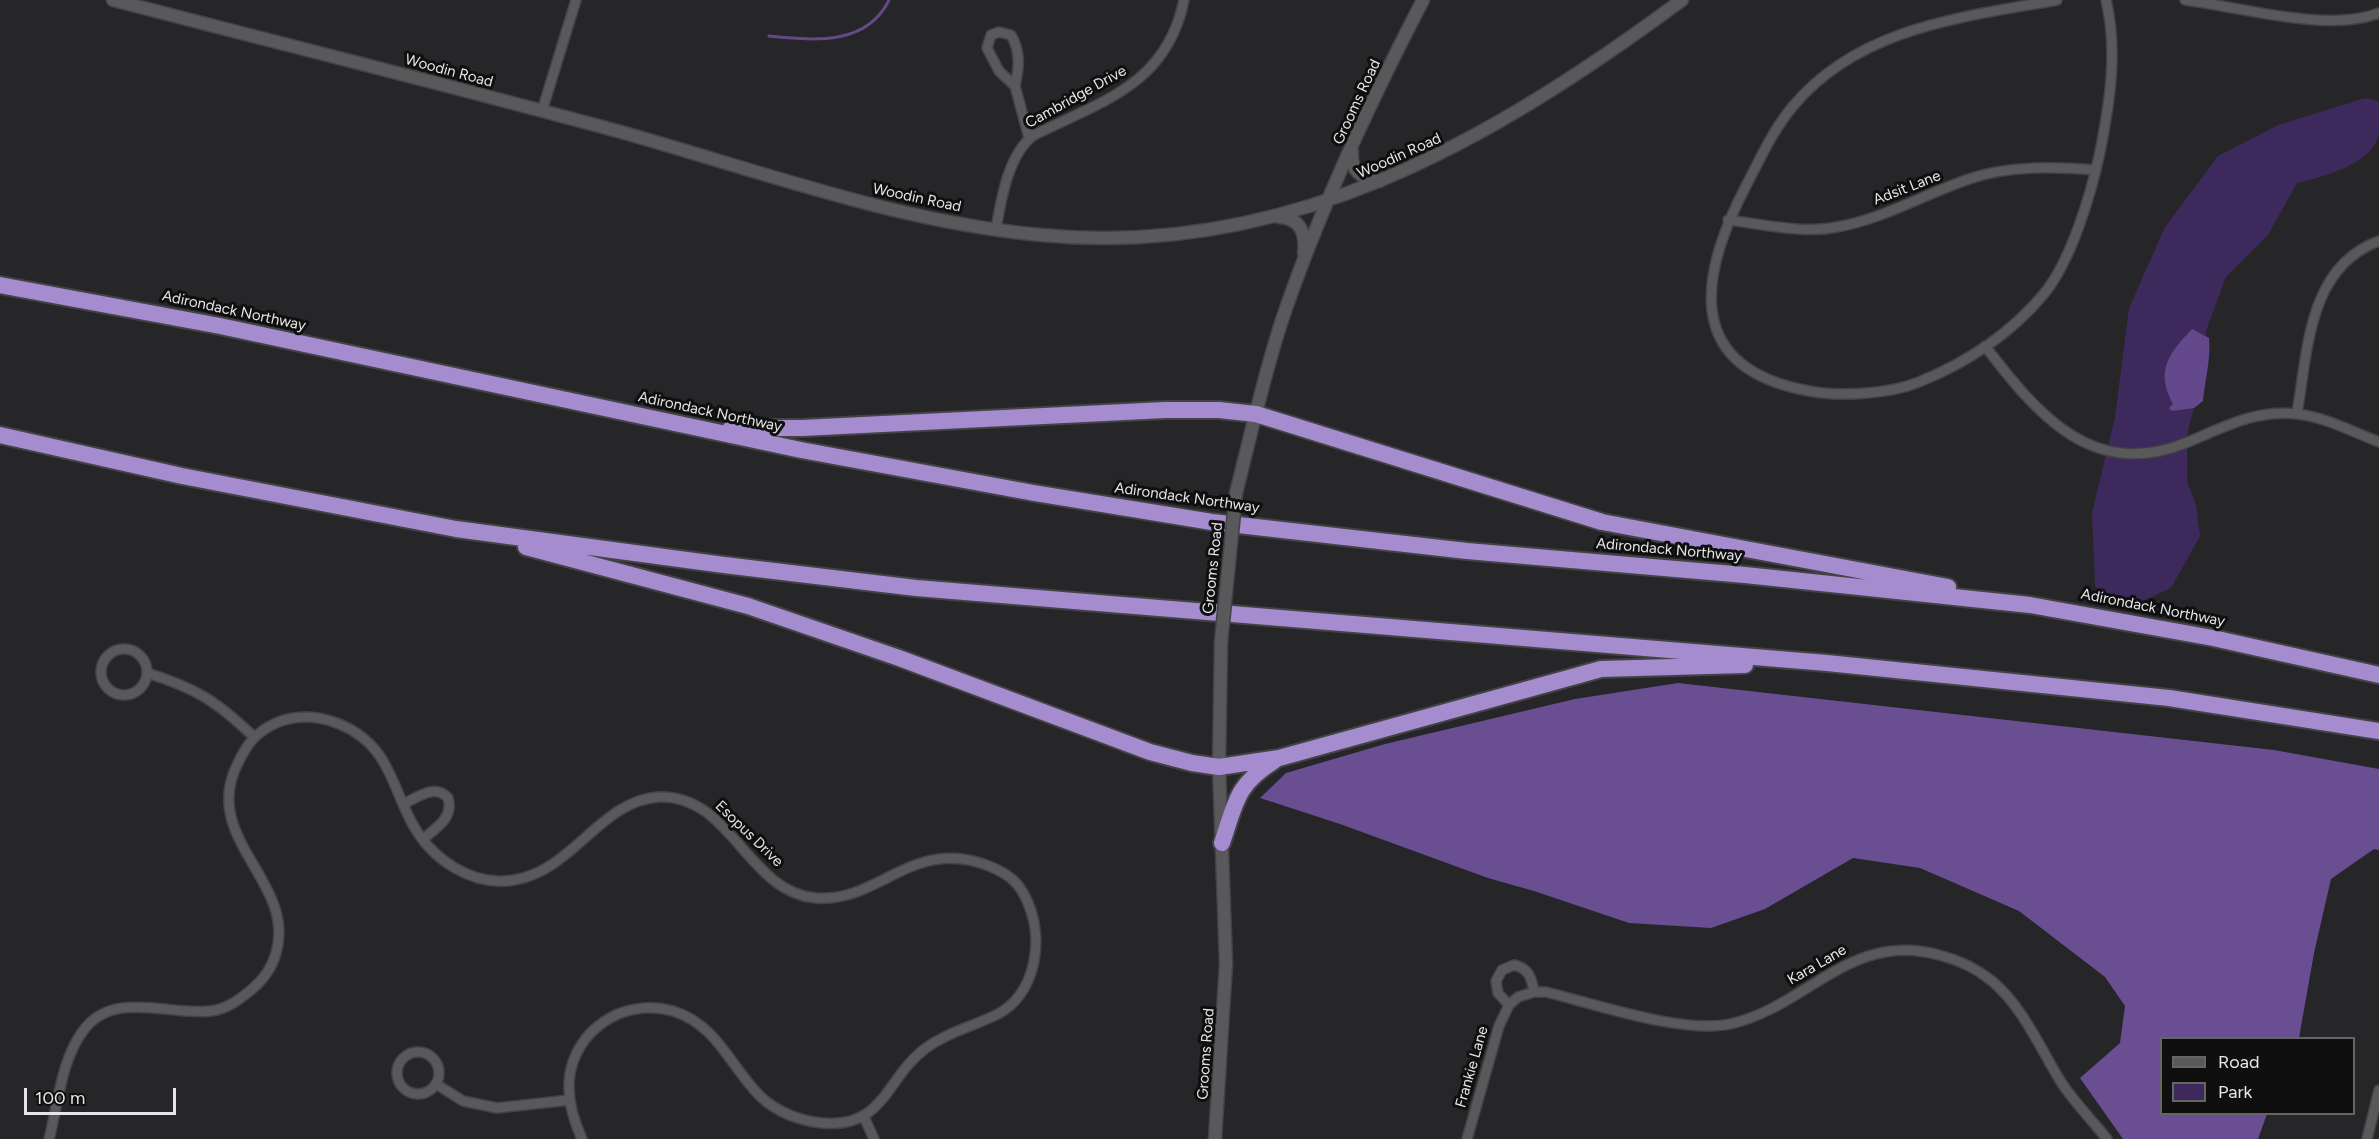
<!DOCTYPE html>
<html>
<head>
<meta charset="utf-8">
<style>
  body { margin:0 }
  #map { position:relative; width:2379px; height:1139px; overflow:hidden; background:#262528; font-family:Figtree,sans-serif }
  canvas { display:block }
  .legend { position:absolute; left:2160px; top:1037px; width:195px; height:78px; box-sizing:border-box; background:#0f0f10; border:2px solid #656566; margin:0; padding:8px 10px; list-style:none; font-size:18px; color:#e6e5e7 }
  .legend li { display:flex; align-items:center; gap:12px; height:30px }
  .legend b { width:30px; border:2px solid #656566 }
  .scale { position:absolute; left:24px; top:1088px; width:152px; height:27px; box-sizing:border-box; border:3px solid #e6e5e7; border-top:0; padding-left:8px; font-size:18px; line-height:21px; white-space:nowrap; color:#e6e5e7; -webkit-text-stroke:4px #0f0f10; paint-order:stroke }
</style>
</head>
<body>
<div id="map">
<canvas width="2379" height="1139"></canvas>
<ul class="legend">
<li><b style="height:8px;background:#59585b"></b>Road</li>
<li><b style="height:16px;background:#3e295c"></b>Park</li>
</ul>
<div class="scale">100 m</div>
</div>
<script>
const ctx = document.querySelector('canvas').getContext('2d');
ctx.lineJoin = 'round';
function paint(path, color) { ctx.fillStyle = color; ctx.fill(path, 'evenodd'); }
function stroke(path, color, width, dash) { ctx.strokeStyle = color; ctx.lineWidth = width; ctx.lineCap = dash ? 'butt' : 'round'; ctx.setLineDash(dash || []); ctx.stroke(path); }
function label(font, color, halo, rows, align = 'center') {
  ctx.font = font + ' Figtree,sans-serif'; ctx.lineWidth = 6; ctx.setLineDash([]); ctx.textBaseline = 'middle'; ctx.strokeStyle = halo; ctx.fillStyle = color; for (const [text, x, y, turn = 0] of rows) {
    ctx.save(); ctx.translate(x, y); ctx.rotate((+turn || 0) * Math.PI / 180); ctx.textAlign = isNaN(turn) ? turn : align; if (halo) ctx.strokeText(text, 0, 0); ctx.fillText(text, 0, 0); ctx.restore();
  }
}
const green = new Path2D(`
  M2365,98L2379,101C2379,112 2379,125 2379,134C2372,165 2322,177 2297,183L2268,235L2226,277L2207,328L2196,399L2187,435V481L2196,505L2200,536L2171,588L2130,607L2106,598L2095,586L2092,513L2115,417L2129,308L2165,227L2218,156L2278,125Z`);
const forest = new Path2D(`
  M1678,683L2274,750L2379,769V850L2374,849L2331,879L2314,953L2299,1038H2162V1114H2267L2258,1139H2123L2080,1078L2120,1043L2125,1006L2105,977L2019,911L1920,868L1853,858L1765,909L1711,928L1629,923L1534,891L1488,878L1340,824L1260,798L1286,773L1385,744L1575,699Z`);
const water = new Path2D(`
  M2192,329L2209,338C2211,360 2205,379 2203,401L2194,408L2172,411L2169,408L2173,404C2155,371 2169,353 2192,329Z`);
const stream = new Path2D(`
  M769,36C812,40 866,47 889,0`);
const minor = new Path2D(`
  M2057,0C1963,17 1860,27 1794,105C1774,128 1761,157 1747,184C1699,275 1682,368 1809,391C1839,397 1890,394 1919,382C1966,363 2010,334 2043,295C2071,262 2091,194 2100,152C2110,101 2118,51 2106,0
  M2185,0C2241,7 2327,33 2379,13
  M999,32L1011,35C1021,52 1019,68 1015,86L999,71L987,48L991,35Z
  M1015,86L1029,138
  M542,111L576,0
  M1728,220C1762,224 1802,234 1837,227C1883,219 1925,194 1969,179C2009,165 2055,167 2096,170
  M996,229C1001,200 1008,154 1034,135C1103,101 1167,84 1184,0
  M1985,346C2037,414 2093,482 2188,442C2224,427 2256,409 2297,414C2325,417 2353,432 2379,442
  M2297,413C2308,350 2308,267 2379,241
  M101 672a23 23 0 1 1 46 0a23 23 0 1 1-46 0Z
  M147,673C196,688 216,701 253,736
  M403,804C417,798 435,783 448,798C454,818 436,828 423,839
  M1514,965C1529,968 1532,979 1534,992L1518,997L1509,1005L1498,993L1496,981L1502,970Z
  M1534,992H1546C1595,1004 1682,1034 1730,1024C1807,1007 1851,930 1939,955C1959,960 1976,968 1992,981C2023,1007 2040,1048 2061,1082C2074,1102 2092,1120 2107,1139
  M397 1073a21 21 0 1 1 42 0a21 21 0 1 1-42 0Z
  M436,1084L463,1101L497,1108L569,1100
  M864,1117L874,1139
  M49,1139C58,1105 61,1060 83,1031C113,989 169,1016 211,1011C227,1009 239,1000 251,990C262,981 272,968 276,953C297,882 199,838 238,763C247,744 256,732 276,723C315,707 362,726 383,761C395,781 401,803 412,823C431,859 472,887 514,880C574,870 601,800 659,797C731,794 747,892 816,898C880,903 912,836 989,866C1009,874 1020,883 1028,903C1044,940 1036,993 998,1014C974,1026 948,1032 926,1048C886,1077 885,1129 822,1123C800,1121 777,1112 761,1097C730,1067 718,1025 673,1011C655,1006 636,1007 618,1014C596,1024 581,1039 573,1062C564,1088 571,1115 582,1139
  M1467,1139L1499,1026L1509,1005
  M2367,1139L2379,1090`);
const tertiary = new Path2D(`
  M113,0C282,44 452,86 621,132C760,171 897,222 1041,235C1288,259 1491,141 1682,0
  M1352,151C1350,171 1362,179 1380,181
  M1279,217C1301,218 1306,234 1304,253
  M1236,493C1251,434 1264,374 1283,317C1320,208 1370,102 1423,0
  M1215,1139L1226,964L1219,767L1221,642`);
const motorway = new Path2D(`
  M0,285L220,326L801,450L1034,493L1212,522L1467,551L1745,575L2030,605L2213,638L2379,675
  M731,428H802L1165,410H1219L1256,414L1602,522L1948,587
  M0,435L182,476L456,529L724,565L916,588L1827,663L2169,698L2379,731
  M526,547L748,606L899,658L1150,752L1192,763L1219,767L1279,758L1601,669L1745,665
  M1222,843C1236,802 1236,785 1274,761`);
const tertiaryBridge = new Path2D(`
  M1221,642L1236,493`);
const streetNames = [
  ["Woodin Road",449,71,15],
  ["Cambridge Drive",1076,97,-29],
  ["Grooms Road",1357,102,-65],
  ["Woodin Road",1399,156,-24],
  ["Adsit Lane",1907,188,-21],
  ["Woodin Road",917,198,12],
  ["Adirondack Northway",234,311,12],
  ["Adirondack Northway",710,412,12],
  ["Adirondack Northway",1187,498,8],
  ["Adirondack Northway",1669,550,5],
  ["Grooms Road",1213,568,-84],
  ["Adirondack Northway",2153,608,11],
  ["Esopus Drive",749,834,44],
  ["Kara Lane",1817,965,-30],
  ["Grooms Road",1206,1054,-86],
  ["Frankie Lane",1472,1067,-74]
];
paint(green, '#3e295c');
paint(forest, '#694e92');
paint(water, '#63498b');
stroke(stream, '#63498b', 3);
stroke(minor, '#434244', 12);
stroke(tertiary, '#434244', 15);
stroke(motorway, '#434244', 20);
stroke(minor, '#59585b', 9);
stroke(tertiary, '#59585b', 12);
stroke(motorway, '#a48ccf', 16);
stroke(tertiaryBridge, '#434244', 15, []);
stroke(tertiaryBridge, '#59585b', 12);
label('15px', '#e6e5e7', '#0f0f10', streetNames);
</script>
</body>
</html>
